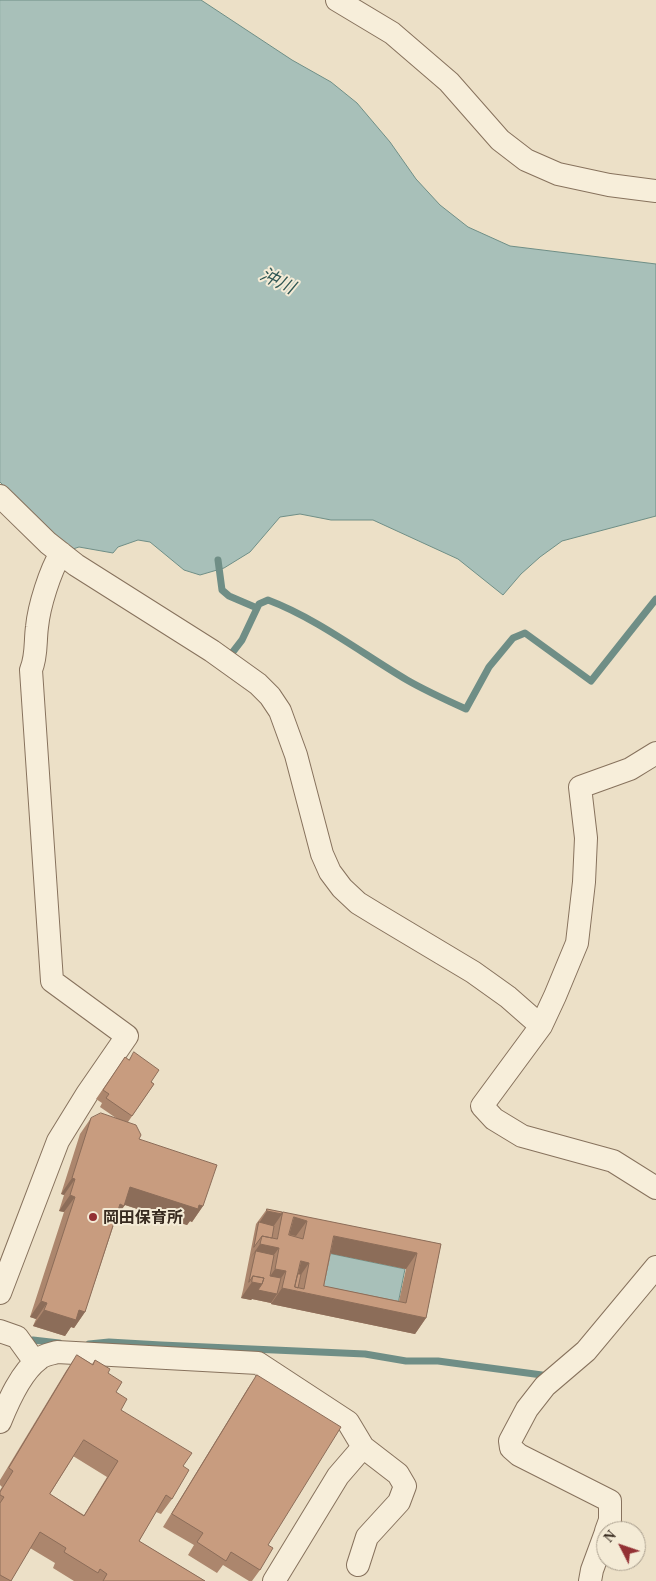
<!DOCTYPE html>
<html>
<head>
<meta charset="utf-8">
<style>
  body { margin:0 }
  #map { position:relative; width:656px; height:1581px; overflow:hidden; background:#ece0c7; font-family:Georgia,serif }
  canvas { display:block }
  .north { position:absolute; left:596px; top:1521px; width:50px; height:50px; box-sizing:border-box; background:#f4ebd6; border:1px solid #a99e8d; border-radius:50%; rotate:311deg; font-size:14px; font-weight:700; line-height:20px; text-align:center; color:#382b20 }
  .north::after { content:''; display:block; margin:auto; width:18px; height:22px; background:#933134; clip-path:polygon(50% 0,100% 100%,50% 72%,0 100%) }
</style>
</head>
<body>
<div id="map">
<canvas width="656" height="1581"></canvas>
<div class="north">N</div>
</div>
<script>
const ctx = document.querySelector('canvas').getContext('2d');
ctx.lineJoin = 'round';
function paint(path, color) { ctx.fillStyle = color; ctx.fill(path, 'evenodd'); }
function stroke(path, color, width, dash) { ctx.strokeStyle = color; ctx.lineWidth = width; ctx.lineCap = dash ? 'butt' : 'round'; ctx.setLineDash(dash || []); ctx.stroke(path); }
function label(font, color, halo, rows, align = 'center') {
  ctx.font = font + ' Georgia,"Noto Sans JP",serif'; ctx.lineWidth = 4; ctx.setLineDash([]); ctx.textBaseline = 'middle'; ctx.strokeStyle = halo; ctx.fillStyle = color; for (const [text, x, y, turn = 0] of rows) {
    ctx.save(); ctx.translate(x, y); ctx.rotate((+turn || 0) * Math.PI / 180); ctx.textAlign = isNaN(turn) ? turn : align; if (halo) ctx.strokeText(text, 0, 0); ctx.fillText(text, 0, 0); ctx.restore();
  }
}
const water = new Path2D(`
  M0,0H201L292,60L331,82L357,103L390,142L416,179L440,205L468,227L510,246L656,264V516L562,541L540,557L521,574L503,595L458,559L373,520H331L300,514L280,517L250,552L224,568L200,575L184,570L150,542L138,540L118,547L113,553L79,547L73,549L57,540L0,482Z
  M323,1252L405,1269L395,1319L313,1302Z`);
const stream = new Path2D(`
  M218,560L222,590L229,596L257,608
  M232,653L242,640L259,604L268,600C316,618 363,654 407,680C426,691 446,700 466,709L489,667L513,638L525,633L591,681L656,599
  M33,1340L59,1343
  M89,1344L109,1342L161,1345L365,1354L406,1361H438L542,1375`);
const minor = new Path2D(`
  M337,0L392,33L449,82L500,140L526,160L558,174L609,185L656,191
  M0,496L48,543L76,565L212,651L258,684L270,696L280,711L296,755L322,854L330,872L342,888L358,903L376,914L473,972L508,997L541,1026
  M656,753L630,769L580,787L586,838L584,882L577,943L555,996L541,1026L482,1106L494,1119L522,1136L613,1161L656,1188
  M0,1293L58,1141L87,1094L127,1036L52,981L31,670C37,656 35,641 37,627C39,606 50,571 61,553
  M0,1331L17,1337L35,1362
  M0,1422C8,1402 21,1372 39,1359C43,1355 51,1354 57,1352L258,1363L348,1422L363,1447
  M606,1531L610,1520V1501L519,1455L511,1448L510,1441L527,1409L545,1386L586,1351L656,1267
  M274,1581L338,1476L363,1447L398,1474L405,1486L399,1502L367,1537L358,1565
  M590,1581L592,1570L606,1532`);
const wall = new Path2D(`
  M125,1057L154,1084L128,1122L139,1139L203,1206L192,1222L190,1221L187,1225L125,1205L116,1218L85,1312L74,1328L71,1327L65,1336L33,1326L36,1319L30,1317L64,1212L59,1211L64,1195L61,1194L80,1134L91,1118H116L100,1107L102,1103L96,1099Z
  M267,1209L441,1244L426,1318L415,1334L271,1304V1303L252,1299L251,1300L241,1298L243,1290L256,1224ZM331,1253L406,1269L399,1301L324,1286Z
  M77,1355L92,1364L95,1360L108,1373L116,1392L121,1410L183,1466L172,1499L161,1514L156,1512L139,1541L205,1581H74L53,1568L55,1563L30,1548L11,1581H0V1490L2,1487L0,1485V1480L66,1371ZM73,1456L107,1477L84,1515L50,1494Z
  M257,1375L268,1545L260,1570L252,1581H249L223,1565L217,1573L188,1555L194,1545L163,1527L248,1388Z`);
const shadedWall = new Path2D(`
  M72,1178L75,1179L64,1195L61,1194Z
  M130,1187L199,1205L203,1206L192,1222L190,1221L187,1225L119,1203Z
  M70,1195L75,1197L64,1212L59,1211Z
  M120,1204L124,1206L113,1222Z
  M267,1211L282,1214L271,1230L259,1223Z
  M294,1217L307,1221L296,1236L283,1233Z
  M334,1236L417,1253L406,1269L323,1252Z
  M260,1244L279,1248L268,1263L255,1252L249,1260Z
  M301,1261L309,1263L298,1279L293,1273Z
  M275,1269L286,1271L275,1287L264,1285Z
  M252,1282L262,1284L277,1294L271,1303L252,1299L251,1300L241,1298Z
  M282,1288L426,1318L415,1334L271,1304Z
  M41,1301L47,1303L36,1319L30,1317Z
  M44,1310H79L85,1312L74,1328L71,1327L65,1336L33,1326Z`);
const building = new Path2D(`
  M134,1052L159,1070L151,1082L154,1084L132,1116L106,1098L109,1094L103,1090L125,1057L129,1060Z
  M101,1113L136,1125L141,1135L139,1139L217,1165L203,1206L199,1205L198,1209L130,1187L124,1206L120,1204L85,1312L79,1310L76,1320L44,1310L47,1303L41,1301L75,1197L70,1195L75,1179L72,1178L91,1118Z
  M267,1209L282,1212V1214L267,1211Z
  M283,1212L441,1244L426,1318L282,1288L286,1271L275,1269L279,1248L260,1244L262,1236L277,1239ZM294,1217L307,1221L303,1239L289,1235ZM334,1236L417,1253L406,1303L324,1286ZM301,1261L309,1263L304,1289L295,1287Z
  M259,1222L274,1226L272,1238L262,1236L254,1247Z
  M256,1251L274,1255L270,1276L281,1278L277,1294L258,1290L262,1284L264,1278L253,1276L249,1282Z
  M298,1274H301L298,1288L295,1287Z
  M253,1276L264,1278L262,1284L252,1282Z
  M77,1355L93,1365L95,1360L110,1369L108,1373L122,1382L116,1392L127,1399L121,1410L192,1453L183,1466L189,1470L172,1499L166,1495L139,1541L205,1581H103L107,1574L100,1569L98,1573L64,1552L66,1548L40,1532L11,1581L0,1575V1503L4,1497L0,1495V1492L13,1471L9,1468ZM84,1440L118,1461L84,1516L50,1494Z
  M257,1375L341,1427L268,1545L273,1548L260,1570L231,1552L226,1561L197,1542L203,1533L172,1514Z`);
const markers = [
  [93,1217,5,"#933134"]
];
const poiNames = [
  ["岡田保育所",103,1217]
];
const waterNames = [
  ["沖川",278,280,26]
];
paint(water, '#a8c0b9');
stroke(water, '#6f8e86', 1);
stroke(stream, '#6f8e86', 7);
stroke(minor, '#87725d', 24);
stroke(minor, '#f7eeda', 22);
paint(wall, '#ac866d');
paint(shadedWall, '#8c6d59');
paint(building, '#c89c7f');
stroke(building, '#8c6d59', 1);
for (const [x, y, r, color] of markers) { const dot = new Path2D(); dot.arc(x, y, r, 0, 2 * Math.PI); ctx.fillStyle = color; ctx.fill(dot); stroke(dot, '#f4ebd6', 2); }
label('bold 16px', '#382b20', '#f4ebd6', poiNames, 'left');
label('italic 18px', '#305754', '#f4ebd6', waterNames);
</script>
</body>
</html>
